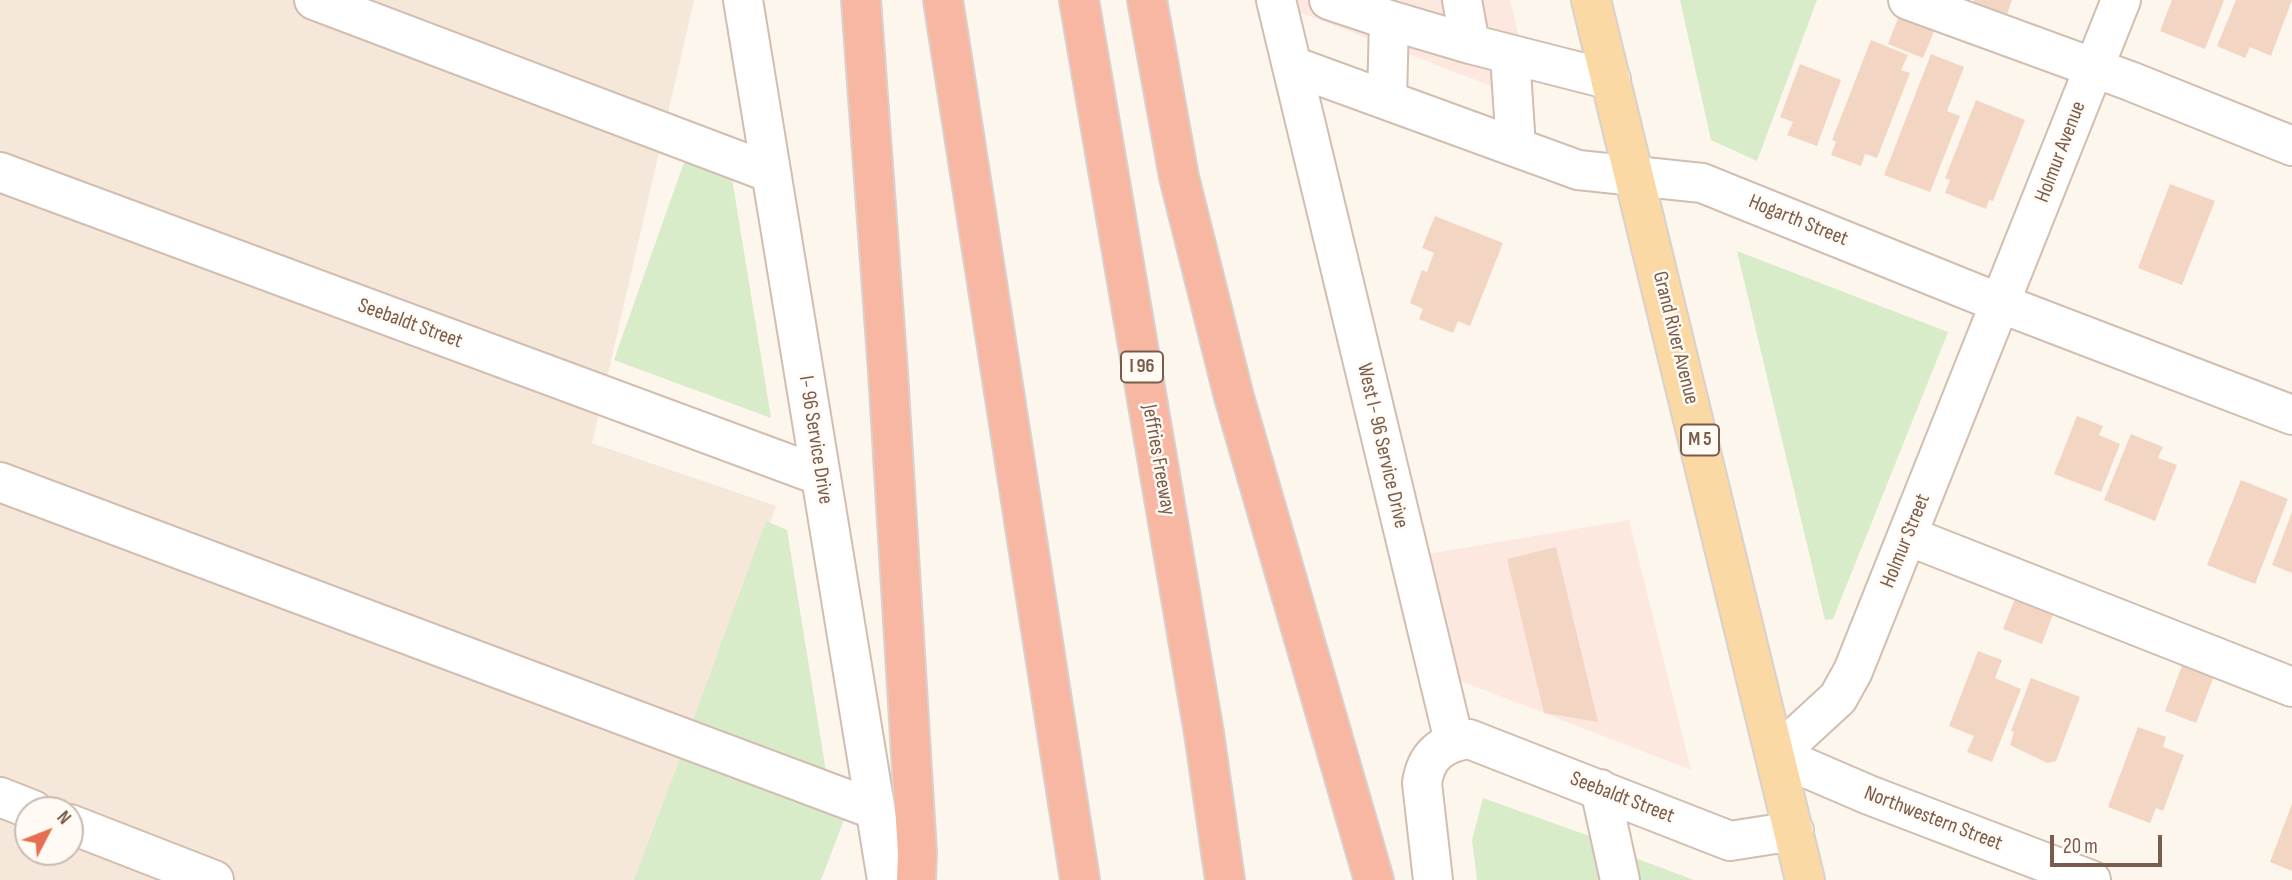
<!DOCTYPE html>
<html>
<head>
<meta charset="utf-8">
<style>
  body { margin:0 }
  #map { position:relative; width:2292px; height:880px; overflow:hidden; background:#fdf6ec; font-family:"Sofia Sans Condensed",sans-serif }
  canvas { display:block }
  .north { position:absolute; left:14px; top:796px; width:70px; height:70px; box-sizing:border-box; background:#fffaf3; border:2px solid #cabbb1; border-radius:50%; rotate:48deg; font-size:19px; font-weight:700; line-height:28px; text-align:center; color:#7a5c4d }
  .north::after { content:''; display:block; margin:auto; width:24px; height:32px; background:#e76f51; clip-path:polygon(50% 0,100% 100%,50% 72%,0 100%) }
  .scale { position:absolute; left:2050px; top:835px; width:112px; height:32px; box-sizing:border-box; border:4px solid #7a5c4d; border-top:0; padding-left:9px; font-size:21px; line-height:24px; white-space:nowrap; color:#7a5c4d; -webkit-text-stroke:5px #fffaf3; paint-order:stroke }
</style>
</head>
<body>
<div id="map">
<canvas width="2292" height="880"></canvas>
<div class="north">N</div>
<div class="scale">20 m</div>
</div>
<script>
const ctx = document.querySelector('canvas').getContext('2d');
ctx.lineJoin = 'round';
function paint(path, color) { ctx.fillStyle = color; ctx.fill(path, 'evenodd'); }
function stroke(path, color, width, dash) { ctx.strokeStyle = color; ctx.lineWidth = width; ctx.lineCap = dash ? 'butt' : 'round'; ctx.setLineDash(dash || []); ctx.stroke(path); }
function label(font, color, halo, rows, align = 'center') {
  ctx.font = font + ' "Sofia Sans Condensed",sans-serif'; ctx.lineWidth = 5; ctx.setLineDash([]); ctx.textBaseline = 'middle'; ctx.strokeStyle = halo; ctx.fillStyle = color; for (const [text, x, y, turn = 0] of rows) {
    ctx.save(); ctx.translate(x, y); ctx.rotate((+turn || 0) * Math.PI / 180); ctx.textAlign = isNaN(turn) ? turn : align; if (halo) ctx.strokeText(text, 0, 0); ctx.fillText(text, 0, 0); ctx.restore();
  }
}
const residential = new Path2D(`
  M0,0H694L592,443L776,506L636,880H0ZM28,810H70V852H28Z`);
const commercial = new Path2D(`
  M1296,0H1510L1535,103L1299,12Z
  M1629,520L1691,770L1448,676L1428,554Z`);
const green = new Path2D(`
  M1680,0H1817L1757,161L1711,140Z
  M688,151L730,166L771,418L614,360Z
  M1737,251L1948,332L1833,619L1825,620Z
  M766,521L787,530L827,778L691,726Z
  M681,756L844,820L821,880H634Z
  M1483,798L1595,838L1604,880H1477L1472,840Z
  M1630,856L1694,880H1635Z`);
const building = new Path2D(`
  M1974,0H2012L2005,20L1971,9Z
  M2172,0H2224L2205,49L2160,31Z
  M2236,0H2292L2271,56L2250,47L2245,58L2217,46Z
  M1900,13L1936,27L1923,58L1888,44Z
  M1871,40L1908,55L1901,70L1910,73L1877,158L1865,154L1861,166L1831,155L1836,142L1832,140Z
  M1931,54L1964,67L1947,111L1960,116L1930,192L1884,175Z
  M1800,64L1841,80L1817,146L1787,135L1793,122L1780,117Z
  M1976,100L2025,120L1993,201L1989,200L1986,209L1945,193L1950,180L1945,178Z
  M2170,184L2215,201L2182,285L2138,268Z
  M1435,216L1503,243L1470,326L1458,321L1453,333L1419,319L1423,309L1410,303L1422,270L1427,272L1434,253L1422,248Z
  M2077,416L2103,426L2099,435L2120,444L2101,492L2054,474Z
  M2131,434L2163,447L2158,458L2177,465L2155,521L2104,500Z
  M2241,480L2288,499L2255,584L2207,565Z
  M2292,512V573L2272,565Z
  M1556,547L1598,722L1544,713L1507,559Z
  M2018,591L2056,606L2042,644L2003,629Z
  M1978,651L2002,660L1995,678L2021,689L1992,762L1967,752L1974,736L1949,726Z
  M2183,663L2214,676L2196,723L2165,711Z
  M2031,678L2080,697L2056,761L2047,763L2010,745L2014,732L2011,731Z
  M2138,727L2166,737L2163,747L2184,755L2163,811L2156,808L2150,823L2108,807Z
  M2292,804V871L2270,862Z`);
const minor = new Path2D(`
  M314,0L771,173
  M743,0L887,880
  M1276,0L1454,741
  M1329,0L1389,20
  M1462,0L1470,44L1611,80
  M1908,0L2130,81L2292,146
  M1510,56L1516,147
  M1293,66L1578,170L1702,183L2002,304L2292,415
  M1387,100L1389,20L1470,44
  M0,172L821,476
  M0,482L873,809
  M1908,536L2292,687
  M1600,789L1620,880
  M0,797L33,810
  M70,824L214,880
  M1433,880L1422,783C1426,755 1442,743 1469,739L1730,841L1794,831
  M2091,880L1869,795L1776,755L1838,698L1853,671L2121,0`);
const major = new Path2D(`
  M1591,0L1805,880`);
const highway = new Path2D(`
  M861,0L888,372L917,853L916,880
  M943,0L1080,880
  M1079,0L1204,733L1225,880
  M1147,0L1179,177L1234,397L1374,880`);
const shields = [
  [1142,367,42],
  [1700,440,38]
];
const shieldNames = [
  ["I 96",1142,367],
  ["M 5",1700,440]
];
const streetNames = [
  ["Holmur Avenue",2061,152,-69],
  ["Hogarth Street",1798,221,22],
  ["Seebaldt Street",410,324,20],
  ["Grand River Avenue",1675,338,76],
  ["I- 96 Service Drive",815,440,81],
  ["West I- 96 Service Drive",1382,446,77],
  ["Jeffries Freeway",1158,460,80],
  ["Holmur Street",1906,541,-68],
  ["Seebaldt Street",1622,798,21],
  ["Northwestern Street",1933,819,21]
];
paint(residential, '#f5e8da');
paint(commercial, '#fde8e0');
paint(green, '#d8ecc9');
paint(building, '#f3d5c3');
stroke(minor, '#d1beb0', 42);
stroke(major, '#dad1cd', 42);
stroke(highway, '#dad1cd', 42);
stroke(minor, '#fff', 38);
stroke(major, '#fbd9a5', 38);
stroke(highway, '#f7b7a3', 38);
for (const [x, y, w] of shields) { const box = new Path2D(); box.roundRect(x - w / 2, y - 15.5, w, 31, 5); ctx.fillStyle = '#fffaf3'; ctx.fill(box); stroke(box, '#7a5c4d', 2); }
label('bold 19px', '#7a5c4d', null, shieldNames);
label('21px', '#7a5c4d', '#fffaf3', streetNames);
</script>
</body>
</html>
